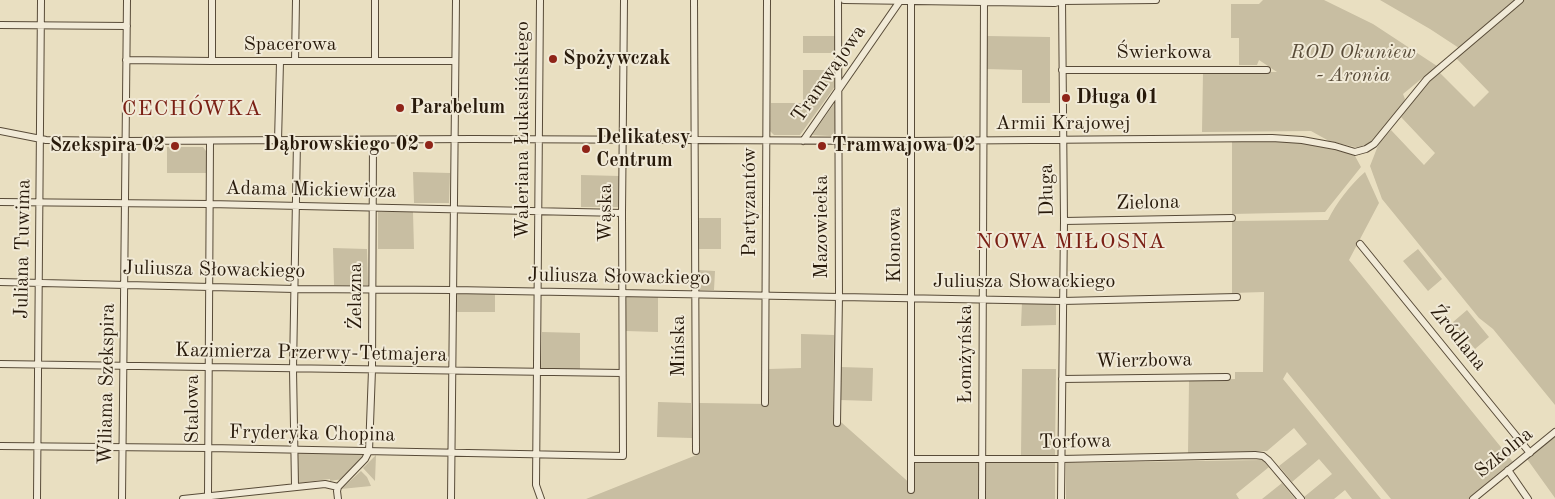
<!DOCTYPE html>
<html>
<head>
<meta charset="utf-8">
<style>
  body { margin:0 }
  canvas { display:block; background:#e9dfc1 }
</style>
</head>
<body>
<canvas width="1555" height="499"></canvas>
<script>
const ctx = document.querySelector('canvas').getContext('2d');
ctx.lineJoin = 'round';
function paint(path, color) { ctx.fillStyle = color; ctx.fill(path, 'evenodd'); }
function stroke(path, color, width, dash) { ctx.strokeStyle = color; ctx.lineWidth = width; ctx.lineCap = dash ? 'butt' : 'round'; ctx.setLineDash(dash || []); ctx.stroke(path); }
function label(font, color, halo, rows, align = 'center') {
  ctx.font = font + ' "Old Standard TT",serif'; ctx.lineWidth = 4; ctx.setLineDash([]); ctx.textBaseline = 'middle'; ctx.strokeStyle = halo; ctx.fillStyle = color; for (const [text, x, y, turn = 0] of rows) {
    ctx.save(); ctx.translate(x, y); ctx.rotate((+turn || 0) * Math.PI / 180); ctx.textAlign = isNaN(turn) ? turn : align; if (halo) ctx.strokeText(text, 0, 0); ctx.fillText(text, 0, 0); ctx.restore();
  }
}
const green = new Path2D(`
  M1263,0H1324L1373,24L1437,66L1403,94L1405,99L1402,106L1375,141L1359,148L1329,141L1311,131L1202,132L1203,72H1277L1259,60L1257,65H1239V38H1231V4H1259Z
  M1380,0H1515L1459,48L1430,29Z
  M1523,0H1555V405L1493,329L1479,318L1382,199L1370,166L1379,143L1391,130L1424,165L1435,153L1401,117L1421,90L1439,72L1474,107L1489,92L1456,58Z
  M803,36H836V53H803Z
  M987,36L1050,37V103H1022V70L986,69Z
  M803,70H836V85L800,135H774L770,131L771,103H803Z
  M836,101L835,131L831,136L812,135Z
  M1295,141L1348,153L1355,156L1361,167L1325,212L1232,214V142Z
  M167,147H203L206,151V173H167Z
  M413,172L450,173L449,203H414Z
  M1365,172L1379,203L1349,260L1513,462L1468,499H1391L1287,372L1283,379L1381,499H1352L1345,490L1334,499H1306L1304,497L1332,474L1319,459L1292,482L1279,466L1307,444L1294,428L1267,451L1188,453L1189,381L1235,379V372H1263L1264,292L1232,293V221L1328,220C1336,203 1351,184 1365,172Z
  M581,175L620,176L619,207H581Z
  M378,212H413L414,249H378Z
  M698,218H721V249H698Z
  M333,248L367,249L368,285H334Z
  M1418,249L1442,279L1428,291L1403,261Z
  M698,270L715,271L714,290H698Z
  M457,294H495V312H456Z
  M626,296H658V332L626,331Z
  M1022,302L1056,303V325L1021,326Z
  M1467,310L1489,337L1475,349L1453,322Z
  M542,332L580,333V370L541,368Z
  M801,334L834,335L833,415L913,486L914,462L979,463V499H586L699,454V403L769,404V369L801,368Z
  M840,367L873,368L872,401L840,400Z
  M1022,369H1056L1055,455H1021Z
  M658,402L691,403L692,438L657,437Z
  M1555,437V498L1527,459Z
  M296,453L365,454L343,479L330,481V479L298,483Z
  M376,455L375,481L363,468Z
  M1263,460L1269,467L1236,494L1239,499H1066V463Z
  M986,462L1055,463V499H986Z
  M361,471L367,477L371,486L341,489Z
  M1282,483L1295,499H1262Z`);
const street = new Path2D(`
  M540,0L536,485L541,499
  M694,0L696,451
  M844,0L1055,3L1062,1L1156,0
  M911,0V490
  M0,25L127,26
  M126,60L212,61H454
  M212,61V0
  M295,61L296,0
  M375,61V0
  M1062,70H1267
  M0,131L46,140L125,141L472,139L911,141L1272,138L1302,140L1335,146L1355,152L1366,149L1374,144L1427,79L1520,0
  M278,141L280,62
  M803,141L900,1
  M0,202L209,204L622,213
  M1064,221L1232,218
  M1360,244L1530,453
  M0,282L295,289L453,290L1062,301L1237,297
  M0,364L622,373
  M1062,379L1227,377
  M765,403L767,0
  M837,423L839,296L838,0
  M0,446L209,448L623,456L622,213L624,0
  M911,459H1061L1255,455L1263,456L1268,460L1301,499
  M1508,470L1528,499
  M295,486L293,369L297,141
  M208,496L210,141
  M37,499L41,0
  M122,499L127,0
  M183,499L325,484L338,487
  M338,499L337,491L338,487L365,459L369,451L372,370L373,140
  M451,499L456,0
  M982,499L984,0
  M1061,499L1064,221L1062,0
  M1473,499L1555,432`);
const markers = [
  [553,59,5,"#8f2418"],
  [1066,98,5,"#8f2418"],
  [400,108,5,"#8f2418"],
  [429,145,5,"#8f2418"],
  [175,146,5,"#8f2418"],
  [822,146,5,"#8f2418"],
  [586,149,5,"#8f2418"]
];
const streetNames = [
  ["Spacerowa",290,45],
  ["Świerkowa",1164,53],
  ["Tramwajowa",829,74,-55],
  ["Armii Krajowej",1063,124],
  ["Waleriana Łukasińskiego",523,130,-90],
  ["Adama Mickiewicza",311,190,1],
  ["Długa",1047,190,-91],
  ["Partyzantów",750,202,-90],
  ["Zielona",1148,203,-1],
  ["Wąska",606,213,-90],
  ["Mazowiecka",822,227,-90],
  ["Klonowa",895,245,-90],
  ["Juliana Tuwima",23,249,-89],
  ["Juliusza Słowackiego",214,270,1],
  ["Juliusza Słowackiego",619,277,1],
  ["Juliusza Słowackiego",1024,282],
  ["Żelazna",356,296,-90],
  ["Źródlana",1458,338,51],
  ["Mińska",679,346,-90],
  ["Kazimierza Przerwy-Tetmajera",311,353,1],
  ["Łomżyńska",966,354,-90],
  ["Wierzbowa",1144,361,-1],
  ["Wiliama Szekspira",107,384,-89],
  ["Stalowa",193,409,-90],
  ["Fryderyka Chopina",312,434,1],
  ["Torfowa",1075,442,-1],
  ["Szkolna",1504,453,-39]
];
const parkNames = [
  ["ROD Okuniew",1353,53],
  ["- Aronia",1353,76]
];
const poiNames = [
  ["Spożywczak",563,59],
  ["Długa 01",1076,98],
  ["Parabelum",410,108],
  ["Delikatesy",596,138],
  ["Centrum",596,161],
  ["Dąbrowskiego 02",419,145,"right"],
  ["Szekspira 02",165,146,"right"],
  ["Tramwajowa 02",832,146]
];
const quarterNames = [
  ["CECHÓWKA",192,109],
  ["NOWA MIŁOSNA",1071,242]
];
paint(green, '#c8bea2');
stroke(street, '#584b38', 8);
stroke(street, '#f1ead7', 6);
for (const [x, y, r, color] of markers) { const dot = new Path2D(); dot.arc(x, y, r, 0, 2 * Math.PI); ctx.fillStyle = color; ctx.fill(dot); stroke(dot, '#f1ead7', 2); }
label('20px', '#281a0b', '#f1ead7', streetNames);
label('italic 20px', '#584b38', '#f1ead7', parkNames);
label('bold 20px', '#281a0b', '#f1ead7', poiNames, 'left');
ctx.letterSpacing = '1px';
label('22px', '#7a1f14', '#f1ead7', quarterNames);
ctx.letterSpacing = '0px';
</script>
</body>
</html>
